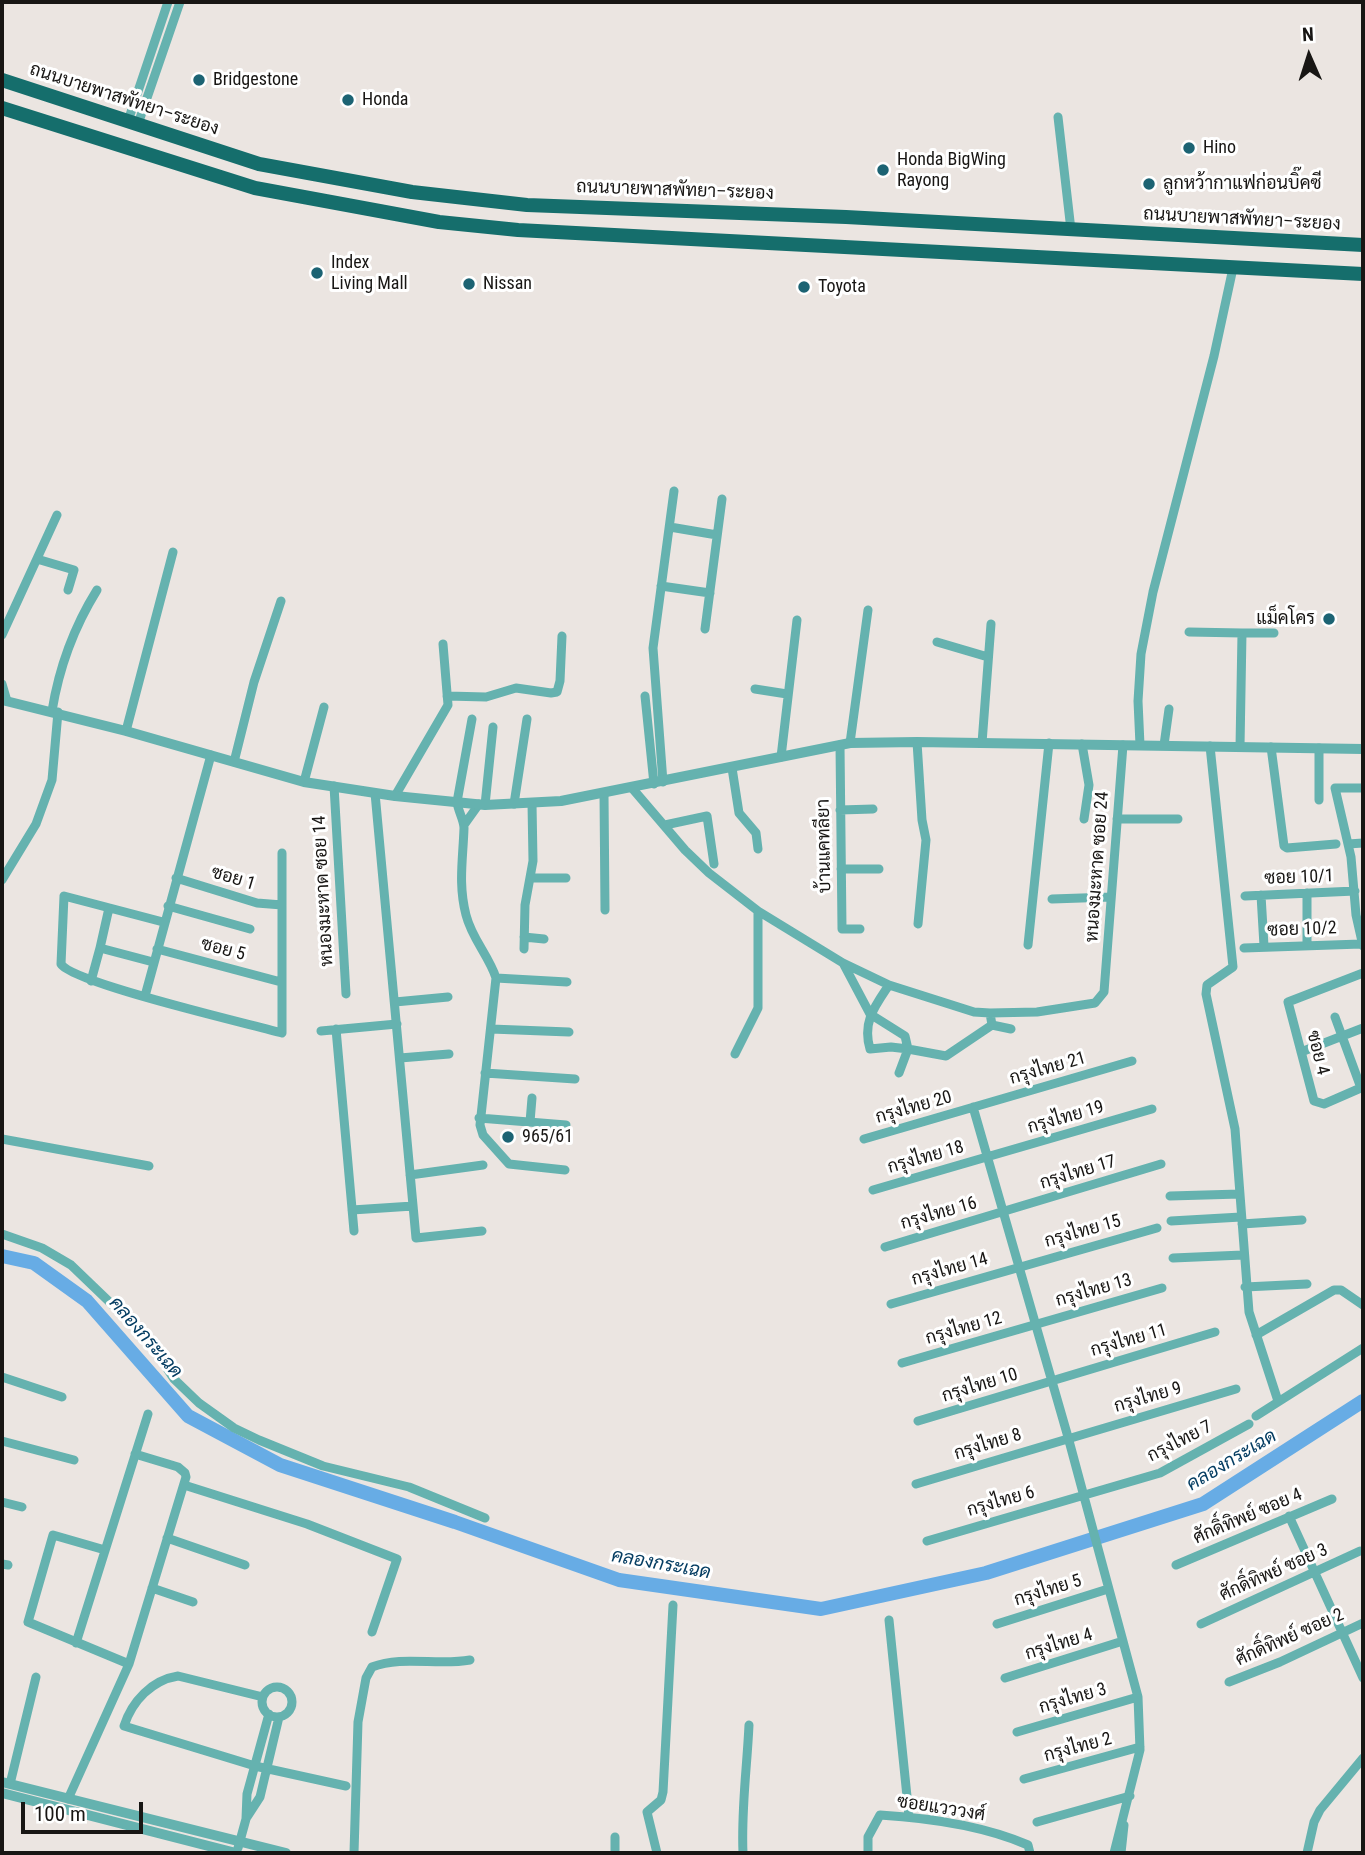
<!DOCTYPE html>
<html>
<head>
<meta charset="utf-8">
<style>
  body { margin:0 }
  #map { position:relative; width:1365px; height:1855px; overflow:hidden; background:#ebe5e1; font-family:"Roboto Condensed",sans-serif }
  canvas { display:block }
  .frame { position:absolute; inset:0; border:4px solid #181614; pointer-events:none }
  .north { position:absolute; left:1274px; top:21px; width:70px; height:70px; -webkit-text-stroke:5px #fff; paint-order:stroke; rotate:357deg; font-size:19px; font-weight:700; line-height:28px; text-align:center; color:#181614 }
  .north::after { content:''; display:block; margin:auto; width:24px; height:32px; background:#181614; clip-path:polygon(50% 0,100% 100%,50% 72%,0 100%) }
  .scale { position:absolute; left:21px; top:1802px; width:122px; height:32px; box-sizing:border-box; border:4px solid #181614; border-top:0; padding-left:9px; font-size:21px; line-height:24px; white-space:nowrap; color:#181614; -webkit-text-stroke:5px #fff; paint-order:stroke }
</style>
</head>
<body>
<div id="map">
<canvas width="1365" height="1855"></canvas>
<div class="frame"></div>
<div class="north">N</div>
<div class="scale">100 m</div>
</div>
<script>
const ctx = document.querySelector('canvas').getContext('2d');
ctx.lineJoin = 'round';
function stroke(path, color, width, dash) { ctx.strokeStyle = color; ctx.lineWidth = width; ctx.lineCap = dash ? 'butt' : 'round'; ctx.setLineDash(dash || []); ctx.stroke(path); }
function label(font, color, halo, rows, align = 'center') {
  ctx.font = font + ' "Roboto Condensed",Sarabun,sans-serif'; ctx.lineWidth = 6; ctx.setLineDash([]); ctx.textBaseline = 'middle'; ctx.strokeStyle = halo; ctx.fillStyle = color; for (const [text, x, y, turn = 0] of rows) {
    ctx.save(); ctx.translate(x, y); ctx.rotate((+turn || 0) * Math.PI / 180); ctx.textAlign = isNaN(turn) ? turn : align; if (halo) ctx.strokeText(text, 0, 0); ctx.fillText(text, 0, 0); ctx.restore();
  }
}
const river = new Path2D(`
  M2,1256L34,1263L87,1301L188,1416L280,1465L455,1522L619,1580L821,1609L986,1573L1203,1504L1363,1401`);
const minor = new Path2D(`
  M1058,117L1071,230
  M128,121L168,2
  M138,124L180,2
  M670,527L717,535
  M37,559L74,570L68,590
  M661,586L710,593
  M705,629L722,499
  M1189,632L1242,633L1240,747
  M1242,633H1274
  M2,635L57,515
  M937,642L988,657
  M2,684L7,701
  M755,689L787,694
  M447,696L486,697L516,688L551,693L557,692L560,681L562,636
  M645,696L654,784
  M52,711C59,668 74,627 97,590
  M472,719L457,802C458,811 464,820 464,828C463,859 458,884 466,915C472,939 489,956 496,978L480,1125L483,1135L509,1164L565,1170
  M126,731L173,552
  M917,742L922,820L926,840L918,924
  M850,743L868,610
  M982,743L991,624
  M1082,744L1089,785L1084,819
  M840,745L842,929H860
  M1140,745L1138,701L1141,654L1153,592L1214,356L1233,268
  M1164,745L1169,709
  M1210,746L1233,967L1207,985L1206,994L1235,1129L1249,1312L1278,1401
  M1271,747L1284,846L1287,848L1336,844
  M1319,748V800
  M781,757L797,620
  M234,762L254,682L281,601
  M732,768L739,813L756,833L758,849
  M304,782L324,707
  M663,782L653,648L674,491
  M334,786L346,994
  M632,788L685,850L709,873L758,911L843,963L889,985L974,1012L990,1013L1037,1012L1095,1003L1104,992L1123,745
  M1363,788H1335L1351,857L1356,915L1363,946
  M375,793L416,1238L482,1231
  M604,793L605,910
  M395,796L448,705L443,644
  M514,804L527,719
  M485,805L493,727
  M840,810L873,809
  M1117,819H1178
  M464,825L479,804
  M665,825L707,816L714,864
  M1348,844L1363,843
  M841,869H879
  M176,878L257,903L282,905
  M530,878H566
  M2,880L36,824L52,780L58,712
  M1307,893V945
  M1261,895L1264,946
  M1245,896L1355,891
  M1052,899L1111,897
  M168,906L250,929
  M109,908L100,948L153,962
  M163,922L64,896L61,964C72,983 250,1024 282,1033V853
  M524,937L544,939
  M1028,945L1049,743
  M1244,948L1361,944
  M157,949L281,982
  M524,949L525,905L533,861L532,803
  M843,963L870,1014L905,1036L908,1049L946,1056L992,1025L990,1013
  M1363,973L1288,1002L1314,1101L1324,1104L1363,1087
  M496,978L567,982
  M91,981L100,948
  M889,985C875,1006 862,1022 870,1049L891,1047L908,1049L899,1073
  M145,996L211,755
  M395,1002L448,997
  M1335,1017L1361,1088
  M992,1025L1011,1029
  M336,1029L354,1231
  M491,1029L569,1032
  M321,1031L397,1024
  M1301,1052L1363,1028
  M735,1054L758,1008V911
  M400,1058L449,1054
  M485,1073L575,1079
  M973,1107L1068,1437L1138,1697L1140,1750L1114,1853
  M479,1118L566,1125
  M530,1122L532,1098
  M2,1139L149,1166
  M864,1139L1132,1061
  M410,1175L483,1165
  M873,1190L1152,1109
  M1170,1196L1240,1194
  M352,1210L413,1206
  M1171,1221L1241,1217
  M1242,1224L1302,1220
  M2,1234L42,1248L71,1265L147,1338L174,1379L199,1403L234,1428L259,1440L323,1466L409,1487L485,1518
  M885,1247L1161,1164
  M1173,1258L1243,1255
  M1245,1287L1307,1284
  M891,1304L1157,1228
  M1256,1335L1334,1290H1341L1363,1305
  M902,1363L1162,1288
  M2,1377L62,1397
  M1256,1416L1363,1348
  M918,1421L1215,1332
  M2,1441L74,1460
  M916,1484L1236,1389
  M184,1485L307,1524L397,1559L372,1632
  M2,1502L22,1507
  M1289,1516L1363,1678
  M167,1538L245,1565
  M927,1541L1160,1473L1249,1424
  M105,1550L53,1535L28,1622L129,1664
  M2,1564L8,1565
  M1176,1565L1332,1499
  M152,1588L193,1602
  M889,1620L909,1816
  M997,1624L1108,1589
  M1201,1624L1360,1551
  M76,1643L148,1414
  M1005,1678L1123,1641
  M1229,1682L1280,1662L1363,1623
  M262 1702a15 15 0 1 1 30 0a15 15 0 1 1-30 0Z
  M263,1697L178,1676C152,1680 132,1701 124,1726L255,1766L346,1786
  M1017,1732L1138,1697
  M1024,1779L1140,1747
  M10,1784L36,1677
  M68,1799L129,1664L186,1477L185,1473L178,1467L135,1454
  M247,1817L260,1797L279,1717
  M1037,1822L1130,1796
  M615,1837V1853
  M238,1848L246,1819L247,1794L269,1714
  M354,1853L358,1722L366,1678L372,1667C403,1655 437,1666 470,1660
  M657,1853L647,1812L661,1800L663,1792L673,1605
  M743,1853C741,1810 747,1768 749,1725
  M868,1853V1837L880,1815C929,1818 982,1825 1028,1845L1030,1853
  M1121,1853L1124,1825
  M1307,1853L1314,1822L1320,1810L1363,1758`);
const tertiary = new Path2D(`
  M2,700L126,731L304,782L395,796L485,805L561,801L850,743L917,742L1363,749
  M2,1782L286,1853
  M2,1793L236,1853`);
const trunk = new Path2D(`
  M2,80L259,164L412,192L527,205L846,217L1363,245
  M2,108L255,188L439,222L518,230L1363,274`);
const markers = [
  [199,80,7,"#1c6373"],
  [348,100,7,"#1c6373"],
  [1189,148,7,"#1c6373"],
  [883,170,7,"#1c6373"],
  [1149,184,7,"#1c6373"],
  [317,273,7,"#1c6373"],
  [469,284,7,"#1c6373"],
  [804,287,7,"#1c6373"],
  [1329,619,7,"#1c6373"],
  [508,1137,7,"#1c6373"]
];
const poiNames = [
  ["Bridgestone",213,80],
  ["Honda",362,100],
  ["Hino",1203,148],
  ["Honda BigWing",897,160],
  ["Rayong",897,181],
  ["ลูกหว้ากาแฟก่อนบิ๊คซี",1163,184],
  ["Index",331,263],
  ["Living Mall",331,284],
  ["Nissan",483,284],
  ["Toyota",818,287],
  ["แม็คโคร",1315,619,"right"],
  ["965/61",522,1137]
];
const streetNames = [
  ["ถนนบายพาสพัทยา–ระยอง",124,100,18],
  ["ถนนบายพาสพัทยา–ระยอง",675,191,2],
  ["ถนนบายพาสพัทยา–ระยอง",1242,220,3],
  ["บ้านแคทลียา",825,846,-91],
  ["หนองมะหาด ซอย 24",1098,867,-86],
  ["ซอย 10/1",1299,878,-2],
  ["ซอย 1",233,879,17],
  ["หนองมะหาด ซอย 14",324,891,-93],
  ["ซอย 10/2",1302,930,-2],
  ["ซอย 5",223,950,15],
  ["ซอย 4",1317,1053,76],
  ["กรุงไทย 21",1048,1069,-16],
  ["กรุงไทย 20",914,1108,-16],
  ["กรุงไทย 19",1066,1118,-16],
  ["กรุงไทย 18",926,1158,-16],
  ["กรุงไทย 17",1078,1173,-17],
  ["กรุงไทย 16",939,1214,-16],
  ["กรุงไทย 15",1083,1232,-16],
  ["กรุงไทย 14",950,1270,-16],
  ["กรุงไทย 13",1094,1291,-16],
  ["กรุงไทย 12",964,1329,-16],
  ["กรุงไทย 11",1129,1341,-16],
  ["กรุงไทย 10",980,1386,-17],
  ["กรุงไทย 9",1148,1398,-16],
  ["กรุงไทย 7",1180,1442,-27],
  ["กรุงไทย 8",988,1445,-17],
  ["กรุงไทย 6",1001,1502,-16],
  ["ศักดิ์ทิพย์ ซอย 4",1248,1517,-23],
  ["ศักดิ์ทิพย์ ซอย 3",1274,1573,-24],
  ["กรุงไทย 5",1048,1591,-17],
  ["ศักดิ์ทิพย์ ซอย 2",1290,1638,-24],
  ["กรุงไทย 4",1059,1645,-17],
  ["กรุงไทย 3",1073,1699,-16],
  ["กรุงไทย 2",1078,1748,-15],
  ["ซอยแวววงศ์",941,1809,9]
];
const waterNames = [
  ["คลองกระเฉด",145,1338,49],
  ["คลองกระเฉด",1232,1461,-31],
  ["คลองกระเฉด",661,1565,10]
];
stroke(river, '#67ace5', 14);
stroke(minor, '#65b2af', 9);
stroke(tertiary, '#65b2af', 10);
stroke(trunk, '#156e6c', 14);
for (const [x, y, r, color] of markers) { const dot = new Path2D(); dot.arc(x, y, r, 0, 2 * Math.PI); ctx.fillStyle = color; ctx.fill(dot); stroke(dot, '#fff', 2.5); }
label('18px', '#181614', '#fff', poiNames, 'left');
label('18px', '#181614', '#fff', streetNames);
label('italic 19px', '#053d62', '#fff', waterNames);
</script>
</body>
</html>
